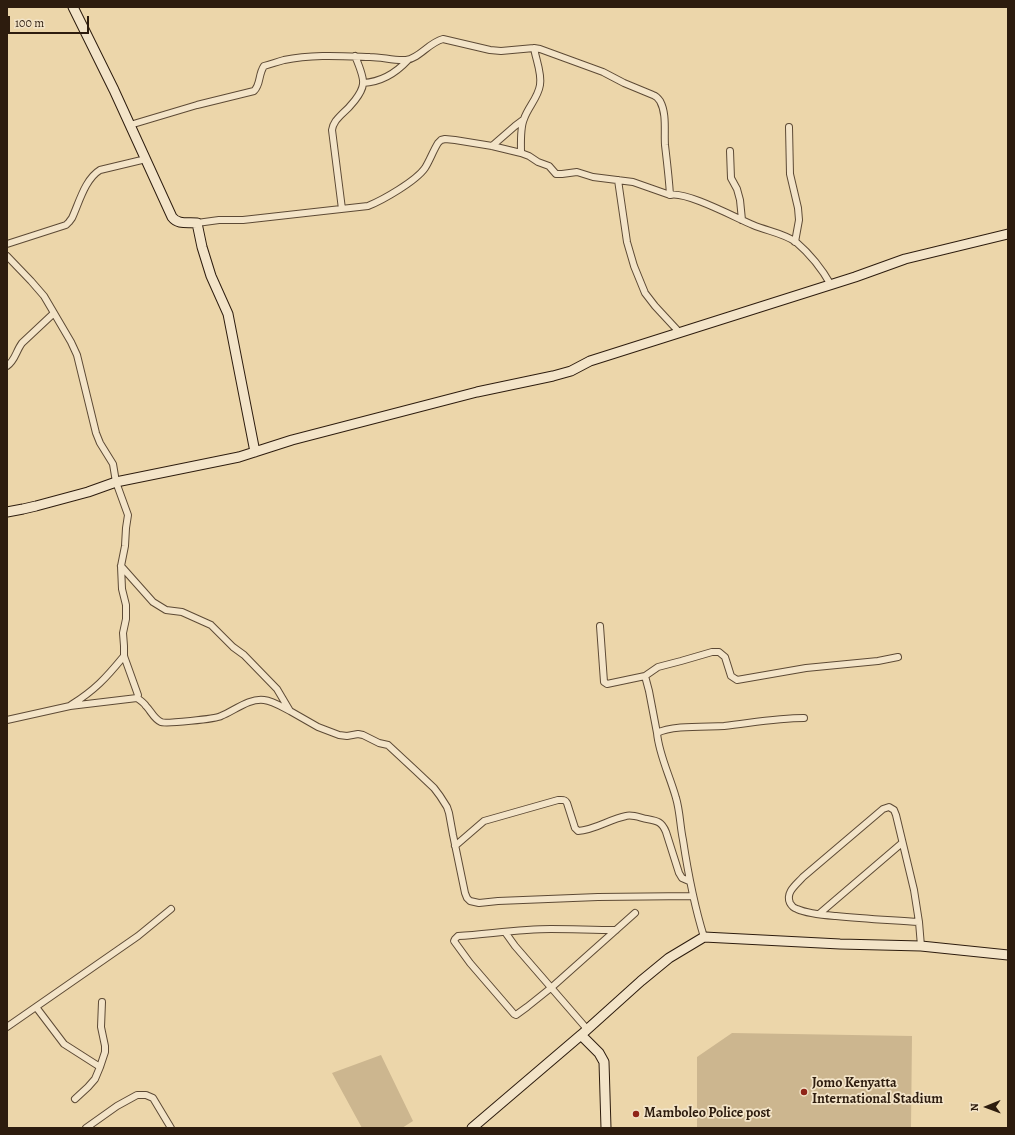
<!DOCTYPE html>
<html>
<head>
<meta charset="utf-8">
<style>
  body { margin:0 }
  #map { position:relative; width:1015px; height:1135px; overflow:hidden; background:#ecd6aa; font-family:Alegreya,serif }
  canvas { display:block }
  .frame { position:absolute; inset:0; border:8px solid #2d1c0e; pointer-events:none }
  .north { position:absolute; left:967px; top:1087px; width:40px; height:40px; -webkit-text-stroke:3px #f3e4c8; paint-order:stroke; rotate:269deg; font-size:11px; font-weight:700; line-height:16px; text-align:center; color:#2d1c0e }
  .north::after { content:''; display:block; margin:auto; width:14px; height:18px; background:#2d1c0e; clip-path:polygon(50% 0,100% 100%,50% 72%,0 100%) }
  .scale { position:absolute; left:8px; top:16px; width:81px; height:18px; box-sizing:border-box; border:2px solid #2d1c0e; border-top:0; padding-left:5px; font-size:12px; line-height:14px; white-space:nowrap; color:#2d1c0e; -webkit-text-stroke:3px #f3e4c8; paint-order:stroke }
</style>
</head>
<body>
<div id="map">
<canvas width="1015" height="1135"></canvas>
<div class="frame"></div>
<div class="north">N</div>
<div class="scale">100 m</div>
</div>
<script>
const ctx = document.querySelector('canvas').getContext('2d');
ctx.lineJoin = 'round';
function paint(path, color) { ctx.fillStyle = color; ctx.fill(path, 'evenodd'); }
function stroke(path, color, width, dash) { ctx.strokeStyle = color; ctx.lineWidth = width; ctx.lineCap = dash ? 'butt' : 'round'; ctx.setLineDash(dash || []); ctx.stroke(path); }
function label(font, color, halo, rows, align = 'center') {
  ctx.font = font + ' Alegreya,serif'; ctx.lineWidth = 3.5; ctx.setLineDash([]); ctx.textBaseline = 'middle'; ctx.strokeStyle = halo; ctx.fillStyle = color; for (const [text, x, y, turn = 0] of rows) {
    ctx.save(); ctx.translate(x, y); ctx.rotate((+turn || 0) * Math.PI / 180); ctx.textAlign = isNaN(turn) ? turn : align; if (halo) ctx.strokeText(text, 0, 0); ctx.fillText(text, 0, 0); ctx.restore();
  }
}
const green = new Path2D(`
  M732,1033L912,1036L911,1128H697V1057Z
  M381,1055L413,1121L402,1128H362L332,1073Z`);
const street = new Path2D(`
  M363,83C381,82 396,73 408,60
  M130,125L197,105L254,91C261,84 258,75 264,66C271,64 277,62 284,60C312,54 342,56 370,57C382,57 394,61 406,60C420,58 428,43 443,39L490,50L501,51L534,48L540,49L603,72L624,83L653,95C656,96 658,98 660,101C667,114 664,131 665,145C667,162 669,178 670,195
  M789,127L790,174L798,208L799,220L795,242
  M492,146L515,126L523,120
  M730,151L731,178L737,189L740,200L742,220
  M521,153C521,144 520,128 524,119C528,107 538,98 540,85C542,73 536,60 534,48
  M618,180L627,242L634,266L645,293L655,306L680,333
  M342,209L332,130C333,123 337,119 342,114C349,108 362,94 363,84C364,77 358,63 355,56
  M197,223L219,220H243L368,206C383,200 416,181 425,168C430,160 433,151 438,143L441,140L445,139L455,140L492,146L521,153L529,156L538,162L549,166L556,174H562L577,172L593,177L633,182L670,195C686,191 736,218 753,225C767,231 783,233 796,242C810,254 822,269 831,285
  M7,244L66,225L69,222L72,218C79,203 85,179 100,170L146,159
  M7,256L31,281L44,296L71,342L77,355L96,433L100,443L113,464L116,482L128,515L126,528L125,546L121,566L122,589L126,605V619L123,633L124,646V656L138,695L137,698L70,706L7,720
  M7,366C15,361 16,351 22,343L54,313
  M121,566L153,602L166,610L182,612L211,625L233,647L244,655L277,689L290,711L318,727L339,735L347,736L358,734L363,735L379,743L388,745L416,771L434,788L440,796L447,807L449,813L453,835L465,893L467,898L470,901L479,903L498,901L598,897L692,896
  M600,626L604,682L607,684L645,676L658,667L681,661L712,652H719L725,657L731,676L737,680L806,668L878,661L898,657
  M645,676L649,691L657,733
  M137,698C140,700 144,703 146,706C151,711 154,719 161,722C165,724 216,719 221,716C234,711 249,698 264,700C273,701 282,707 290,711
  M71,705C95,690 106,678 124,656
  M455,846L484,821L558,800C562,800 565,799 567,803L575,828L578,831C595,830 610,819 626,816C632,814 641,818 647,819C658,821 662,822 666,832L679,873L682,878L689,881
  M819,914L902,843
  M919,922C891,920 864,919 836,916C823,915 808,914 797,909C794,908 791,905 790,903C785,892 797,884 803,877L883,809L889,807L894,810L896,815L914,890L919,922L921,946
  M616,930C594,930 572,929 551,929C520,929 489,934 458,936L455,939L454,941L470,963L514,1014L516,1015L527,1007L552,987L635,913
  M505,932L515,946L587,1029
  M704,937C694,905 688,873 683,840C680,826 680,811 676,798C670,776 659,755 657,733C672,725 706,727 724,726C751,723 777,718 804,718
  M36,1007L64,1044L100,1067
  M7,1027L138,936L171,909
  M75,1099L88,1087L95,1079L100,1067L105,1052V1046L101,1027L102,1002
  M86,1128L117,1106L137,1095H146L153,1098L171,1128`);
const secondary = new Path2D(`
  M73,7L114,90L172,217C178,225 188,222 197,223L202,247L211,276L228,314L255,452
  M7,512L23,509L36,506L88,492L116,482L239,457L292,440L477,392L553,376L571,371L590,361L855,277L905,259L1008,234
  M581,1035L599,1053L604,1062L606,1128
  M472,1128L581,1035L641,981L669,958L704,937L840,944L921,946L1008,955`);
const markers = [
  [804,1092,4,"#8f2418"],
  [636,1114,4,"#8f2418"]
];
const poiNames = [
  ["Jomo Kenyatta",812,1084],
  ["International Stadium",812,1100],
  ["Mamboleo Police post",644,1114]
];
paint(green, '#ccb68f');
stroke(street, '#5d4a35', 8);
stroke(secondary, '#2d1c0e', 11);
stroke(street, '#f3e4c8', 6);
stroke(secondary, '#f3e4c8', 9);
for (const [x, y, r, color] of markers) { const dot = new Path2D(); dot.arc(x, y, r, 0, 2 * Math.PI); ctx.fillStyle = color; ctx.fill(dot); stroke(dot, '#f3e4c8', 1.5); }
label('bold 14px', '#2d1c0e', '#f3e4c8', poiNames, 'left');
</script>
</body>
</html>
